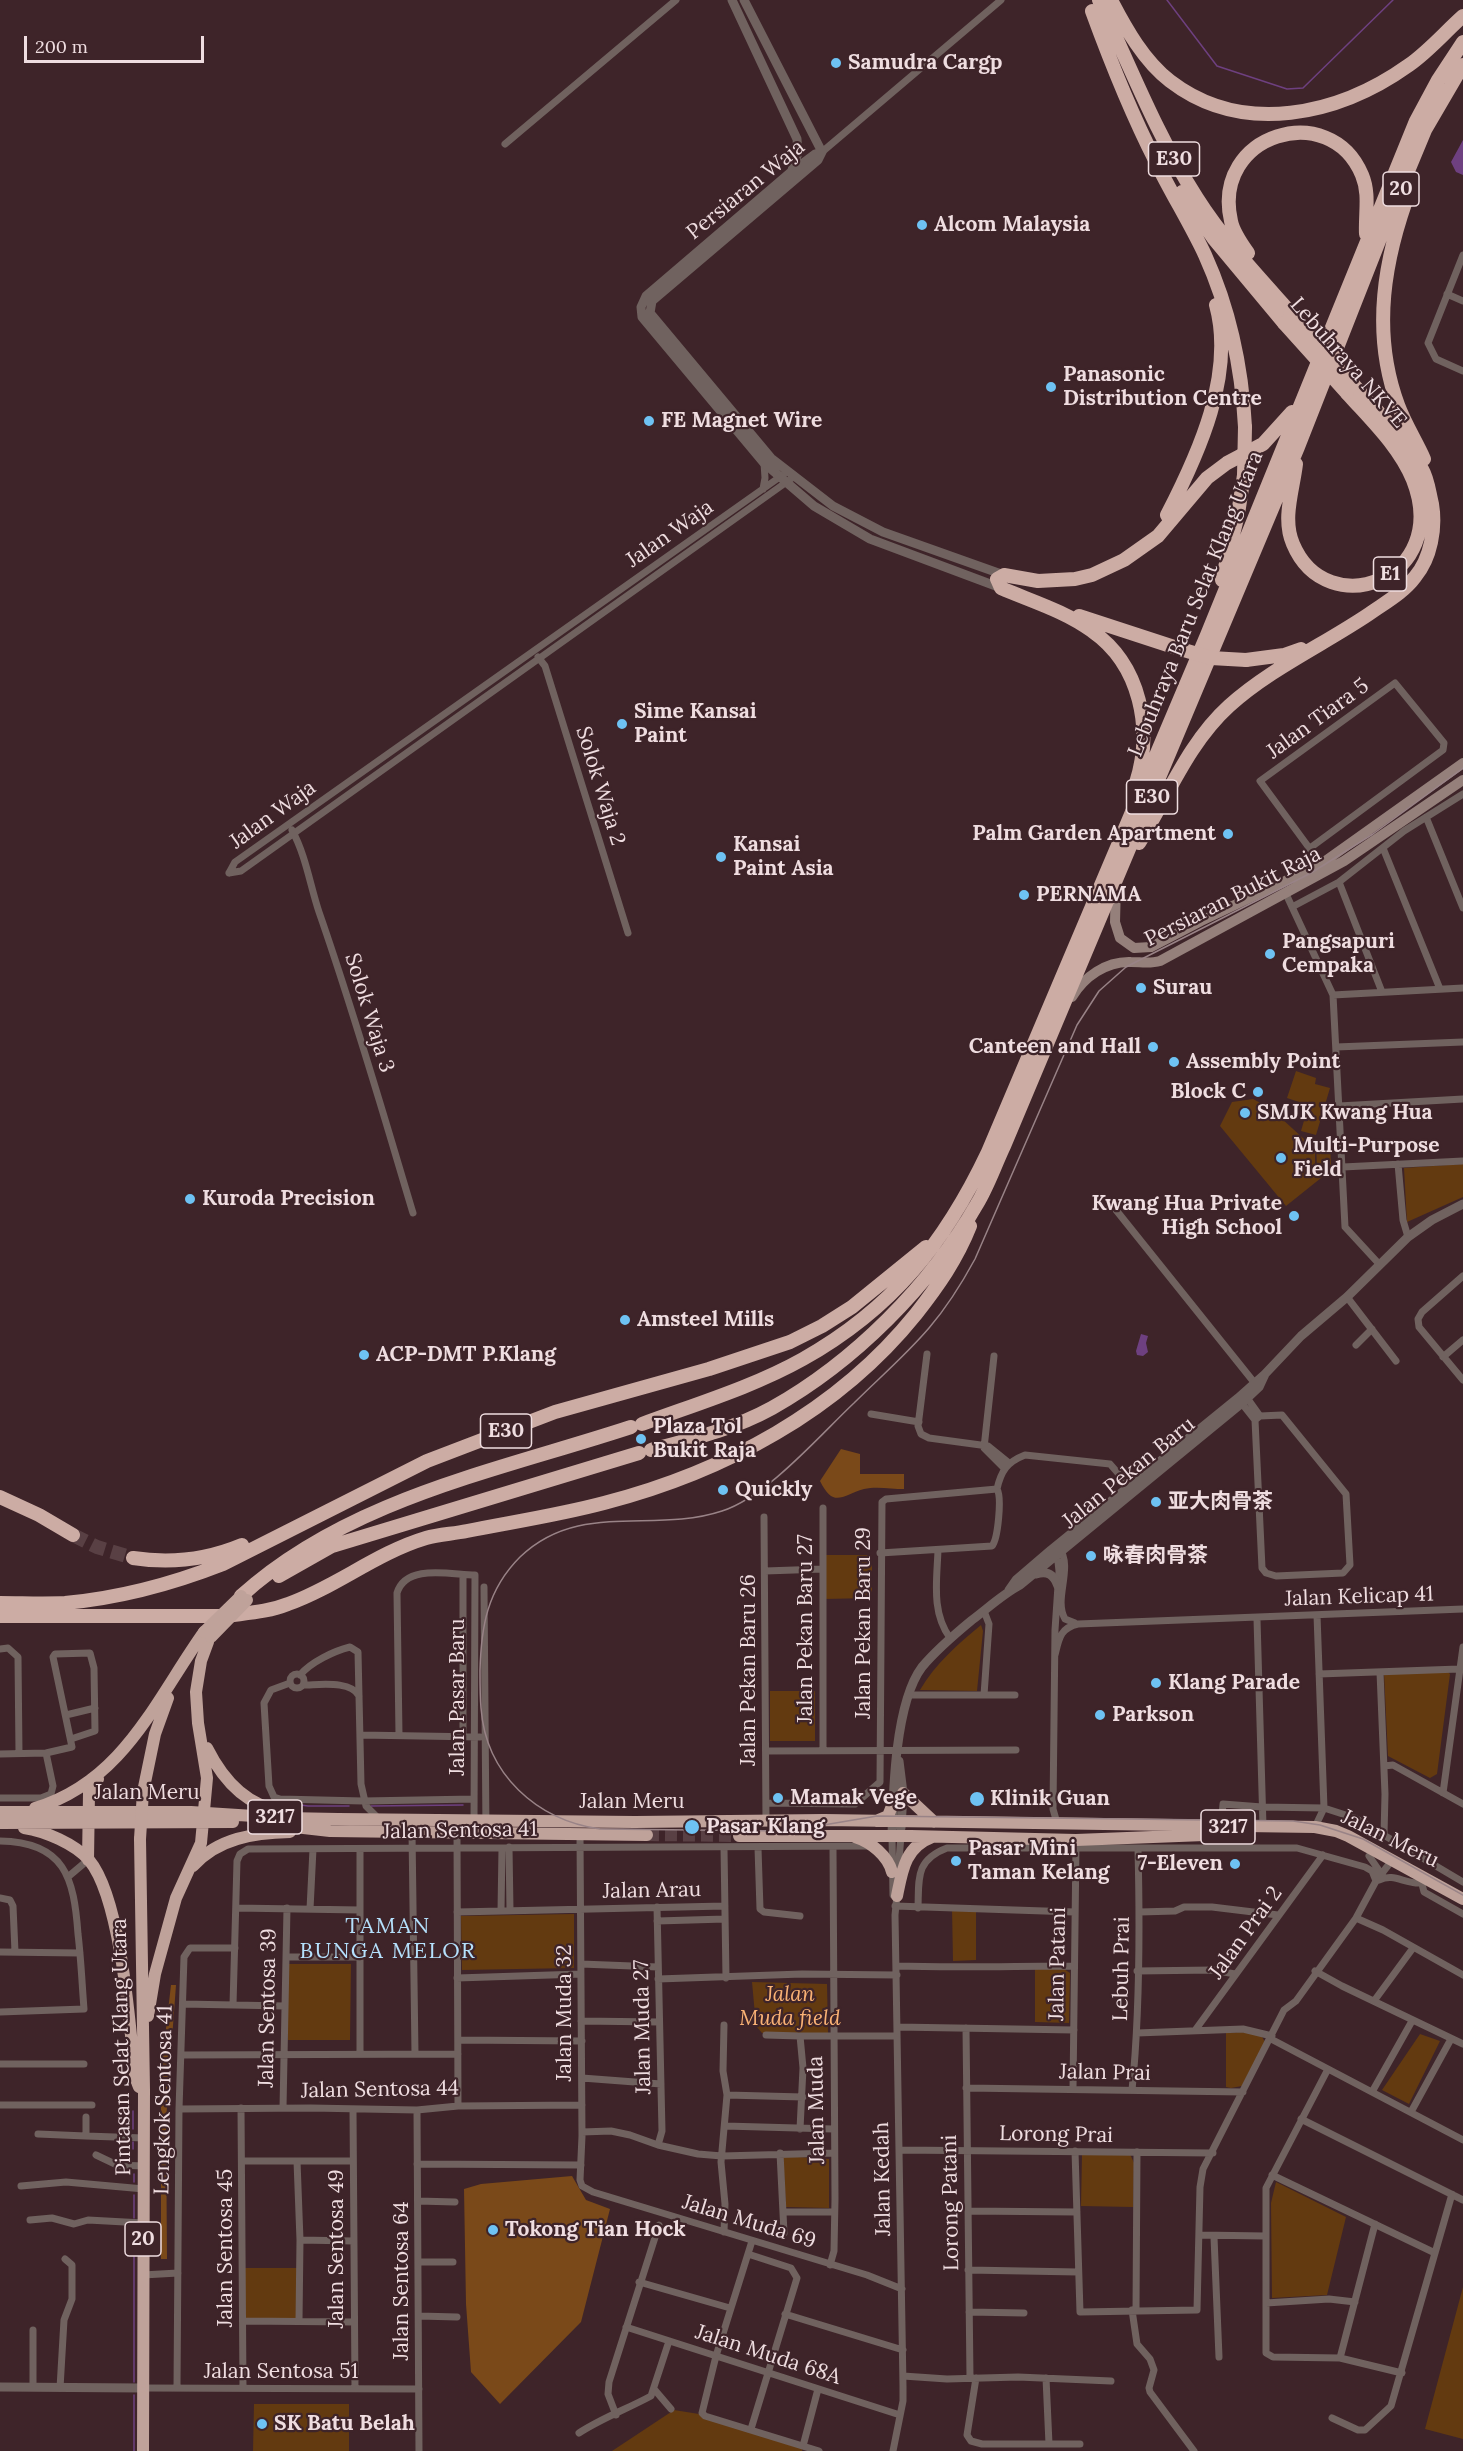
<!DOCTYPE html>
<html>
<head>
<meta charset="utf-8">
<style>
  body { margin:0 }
  #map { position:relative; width:1463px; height:2451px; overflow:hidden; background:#3e2429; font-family:Lora,serif }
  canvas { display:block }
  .scale { position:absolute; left:24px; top:36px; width:180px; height:27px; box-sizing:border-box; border:3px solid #efdde0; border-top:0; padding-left:8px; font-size:18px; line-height:21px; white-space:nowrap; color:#efdde0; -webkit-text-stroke:4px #3e2429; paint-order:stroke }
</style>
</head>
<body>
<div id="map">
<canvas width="1463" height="2451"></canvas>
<div class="scale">200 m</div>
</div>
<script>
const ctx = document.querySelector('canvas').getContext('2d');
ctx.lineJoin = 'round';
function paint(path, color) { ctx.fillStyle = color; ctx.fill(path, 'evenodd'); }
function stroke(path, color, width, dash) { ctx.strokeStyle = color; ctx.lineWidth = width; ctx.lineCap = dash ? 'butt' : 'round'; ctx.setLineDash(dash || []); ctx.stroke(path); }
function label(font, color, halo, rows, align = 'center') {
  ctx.font = font + ' Lora,"Noto Sans SC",serif'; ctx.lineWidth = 4.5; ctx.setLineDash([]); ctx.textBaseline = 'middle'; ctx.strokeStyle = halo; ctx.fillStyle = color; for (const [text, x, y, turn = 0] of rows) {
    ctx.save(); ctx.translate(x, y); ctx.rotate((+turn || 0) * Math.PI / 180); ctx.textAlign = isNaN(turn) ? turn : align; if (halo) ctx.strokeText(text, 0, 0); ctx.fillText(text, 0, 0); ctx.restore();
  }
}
const green = new Path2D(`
  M1296,1071L1316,1078L1315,1084L1330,1088L1316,1135L1301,1131L1310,1100L1308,1105L1287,1098Z
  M1253,1099L1270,1108L1315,1149V1168L1331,1170L1286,1206L1220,1126L1232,1102Z
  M1330,1140L1331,1166L1317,1167L1316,1141Z
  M1463,1164V1197L1407,1222L1404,1168Z
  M823,1555H872V1598L824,1599Z
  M981,1625L983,1631L977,1691L920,1690C935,1664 958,1644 981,1625Z
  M1447,1671L1450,1674L1437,1774L1430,1778L1388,1756L1384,1673Z
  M770,1691H815V1741H770Z
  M952,1908H976V1960L953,1961Z
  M574,1914V1968L462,1970L461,1916Z
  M288,1964H351L350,2040H288Z
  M1035,1968L1064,1969L1070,1973L1069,2023L1035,2022Z
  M752,1982L827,1984L828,2033H762L756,2026Z
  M1241,2032L1261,2035L1265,2042L1242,2086L1231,2088L1226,2087V2033Z
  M1420,2034L1440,2041L1409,2104L1382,2090Z
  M1130,2154L1134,2163L1133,2207L1081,2206L1082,2155Z
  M783,2156L829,2159V2208L786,2207Z
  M1276,2182L1346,2217L1327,2295L1272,2298L1271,2203Z
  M243,2268H299V2321H243Z
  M1463,2287V2439L1425,2429Z
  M254,2404H349V2451H253Z
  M674,2410L699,2414L803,2446L802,2451H612Z`);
const forest = new Path2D(`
  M841,1449L860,1454V1474H904V1489C892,1489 876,1486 864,1489C842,1495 834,1509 820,1481Z
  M171,1985H176L166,2120L167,2259H161V2071Z
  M572,2176L586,2200L610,2209L581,2322L500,2404L471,2372L466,2304L464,2189L481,2184Z`);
const water = new Path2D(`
  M1463,140V175L1456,172L1451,162Z
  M1141,1334L1148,1336L1146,1343L1148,1352L1143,1356L1137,1355L1136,1351Z`);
const stream = new Path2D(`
  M1167,0L1217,66L1287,89L1303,88L1393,0
  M285,1803L308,1806H349
  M371,1806L463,1805
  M133,2111V2129
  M133,2149V2142
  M134,2182V2174
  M134,2195V2218
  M133,2238L134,2227
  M134,2250V2382
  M134,2451V2395`);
const trunkTunnel = new Path2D(`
  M647,1835L739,1836`);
const motorwayTunnel = new Path2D(`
  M73,1535L97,1547L133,1558`);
const minor = new Path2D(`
  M505,144L676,0
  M822,152L1001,0
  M1463,255L1428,343L1436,359L1463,371
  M1447,294L1463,301
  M763,489L765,478L764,463
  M538,657L545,666L628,933
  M1426,817L1463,908
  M292,830C306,856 310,885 319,912C354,1012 383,1113 413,1213
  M1310,848L1443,750L1444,743L1395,683L1260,781L1321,864
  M1383,848L1440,989
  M229,873L241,871L795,476
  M229,873L235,862L784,474
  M1339,882L1382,992
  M1286,894L1333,995L1345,1227L1380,1265
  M1292,907L1339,882L1404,831L1463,794
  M1333,995L1463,988
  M1336,1047L1463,1042
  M1339,1106L1463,1099
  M1398,1164L1403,1220L1408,1237
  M1343,1167L1463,1161
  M1112,1205L1257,1386
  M1463,1276L1422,1312L1418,1319L1419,1327L1463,1380
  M1347,1297L1396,1361
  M1356,1345L1372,1329
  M927,1354L918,1426L921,1434L929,1438L988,1446L1009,1463
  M994,1356L984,1448L1004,1468
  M1443,1357L1463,1340
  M1245,1395L1260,1416
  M1240,1401L1255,1420
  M871,1414L919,1422
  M1282,1415L1346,1494L1350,1565L1343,1573L1276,1576L1266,1573L1262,1568L1255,1420L1260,1416Z
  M997,1489C1001,1471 1007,1462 1025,1455L1110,1464L1131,1488
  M764,1517L766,1822
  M1059,1547C1074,1569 1053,1598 1065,1619L1075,1623
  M938,1550C937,1580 931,1612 950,1638
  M1052,1552L1058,1562L1059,1571L1055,1630L1053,1809L1057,1823
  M880,1553L992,1546C998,1539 1002,1497 997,1489
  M765,1571L823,1569
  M463,1575V1737
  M484,1587L486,1833
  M984,1611L989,1624L984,1695
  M1257,1619L1263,1826
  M0,1649L8,1648L18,1657L19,1753
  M1055,1655C1059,1639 1060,1628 1078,1624L1463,1609
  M1380,1672L1385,1794L1384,1835
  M290 1681a7 7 0 1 1 14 0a7 7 0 1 1-14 0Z
  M1319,1674L1459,1669
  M300,1675C311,1662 334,1651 350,1647L358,1652L361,1784L366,1806L378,1818
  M290,1683L271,1690L264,1703L269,1786L274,1797L280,1799L363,1801L474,1799
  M303,1685C319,1685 351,1680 359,1696
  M910,1695H1015
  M66,1715L95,1708
  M360,1735L480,1737
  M399,1735L397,1593C406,1563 452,1575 475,1575L474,1823
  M823,1750V1508
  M766,1751L1016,1750
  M0,1754L46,1753L72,1747L53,1657L55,1654L90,1653L94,1668L95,1731L71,1739
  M1384,1766L1393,1765L1463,1804
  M1443,1793L1463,1647
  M0,1798H41L51,1794L53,1786L46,1753
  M767,1803L855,1804L880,1782L882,1502L886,1499L997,1489
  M1221,1827L1223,1804L1262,1807L1324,1808L1355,1818L1463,1882
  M1315,1827L1324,1808L1317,1615
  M412,1832L415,2054
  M457,1833L458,2106
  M580,1835L582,2136L580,2180L582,2186L593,2192L867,2275L902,2289
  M892,1836L893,1895
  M0,1841C65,1842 74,1878 78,1934C81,1959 82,1984 84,2009L0,2012
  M509,1847L510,1910
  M724,1848L726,1978
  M758,1848L760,1909L764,1912L800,1916
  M360,1849V2054
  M1369,1856L1378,1869L1377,1879
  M898,1872L901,1836
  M69,1876L88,1860
  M1379,1880C1394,1873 1403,1883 1419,1883
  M1422,1884L1424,1892L1463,1914
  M0,1898L10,1900L13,1906L15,1952
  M895,1906L1074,1912
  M657,1907L662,2131L658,2145
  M236,1908L360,1910
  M918,1908C919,1879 915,1860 947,1848H1297L1365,1867L1372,1871L1376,1881
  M310,1909L313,1849
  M501,1911L502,1848
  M457,1912L725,1906
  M1140,1912L1175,1911L1184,1907H1212L1278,1915
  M1356,1918L1383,1930L1463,1975
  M657,1921L725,1919
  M0,1952L80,1953
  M286,1957H360
  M581,1964L658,1967
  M896,1966C956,1968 1015,1966 1074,1966
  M1137,1971L1213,1970L1235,1974
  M1315,1971L1342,1986L1463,2044
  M457,1978L581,1974
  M658,1979L802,1974L897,1975
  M1374,2001L1413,1948
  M183,2004L285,2006
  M233,2005L237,1861L240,1854L248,1849L870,1846
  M581,2021L659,2022
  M724,2025L723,2071L727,2095L803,2097
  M897,2027L1074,2030
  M966,2028L970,2378
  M1196,2029L1323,1855
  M1137,2033L1243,2029L1272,2036
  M766,2035L800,2036
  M1271,2039L1463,2140
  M458,2040L582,2041
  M181,2055L458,2054
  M0,2064H84
  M1328,2069L1266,2188V2353L1273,2357L1340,2358L1402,2373
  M582,2078L661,2084
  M966,2088L1243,2092
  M1073,2089L1076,1845
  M1132,2090C1140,2011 1140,1929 1138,1849
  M1372,2092L1412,2021
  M0,2105H92
  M241,2108L243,2388
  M283,2108L287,1908
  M179,2109L311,2108L417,2110L458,2106L582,2105
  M353,2109L355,2389
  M417,2110L419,2451
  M1411,2112L1451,2039
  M86,2117V2136L144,2138
  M1301,2119L1463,2200
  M725,2126L833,2129
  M800,2129L803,2068L800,2036H897
  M582,2132L611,2131L630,2135L658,2145L698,2154L722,2156L834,2153
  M38,2134L86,2136
  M899,2150L1213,2153
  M1075,2151L1080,2312L1197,2310L1200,2187L1203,2169L1284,2010L1296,2001L1356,1918L1376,1881L1393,1859
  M780,2153L784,2233
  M96,2155L117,2165L144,2166
  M242,2161H353
  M297,2161L300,2240L299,2321
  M417,2164L581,2165
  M1272,2175L1435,2253
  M21,2186L66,2182L144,2189
  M418,2201L455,2202
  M968,2211L1077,2212
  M783,2212H834
  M30,2220L52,2218L74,2224L88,2220L143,2223
  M724,2232L725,2204L721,2162L727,2095
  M1200,2235L1265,2236
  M1214,2237L1219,2357
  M300,2240L354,2241
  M752,2241L716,2356L702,2413L705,2416L819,2451
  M748,2254L791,2268L797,2278L751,2429
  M418,2262H453
  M830,2265L834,2251L835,2199L833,1847
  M968,2270L1078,2272
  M143,2275L178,2273
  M639,2282L730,2308
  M1266,2303L1329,2299L1355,2302
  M1132,2310L1137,2344L1150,2359L1154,2370L1149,2388L1150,2392L1194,2451
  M1136,2311L1137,2152
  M969,2312L1024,2313
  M785,2314L903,2350
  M419,2316L457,2317
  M243,2321L354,2322
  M626,2327L900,2415
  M33,2330V2387
  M1340,2358L1375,2224
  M903,2376L947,2379L1018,2377L1111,2381
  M976,2378L967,2435L971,2441L982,2444H1080
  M1046,2378L1049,2444
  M60,2388L64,2320L72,2299V2265L65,2259
  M143,2388L419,2389
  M177,2388L179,2109L184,1957L190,1948H235
  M654,2389L671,2409
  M616,2415L608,2394L609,2382L659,2225
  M1332,2418L1358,2430H1365L1391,2406L1452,2194
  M579,2433C602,2418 627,2409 651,2396L669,2341
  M803,2446L818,2389
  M893,2451L903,2401V2386L895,1915L897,1895`);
const tertiary = new Path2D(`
  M732,0L797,139L798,153L792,170
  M744,0L822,152
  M822,152L815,154L791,172L646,296L641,307L642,317L764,463L814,506L870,539L1001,588
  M822,152L818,160L652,301L650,313L771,458L833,506L883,532L1004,575
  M1036,1574C1048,1570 1054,1575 1058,1586
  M1009,1590L1016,1580L1051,1550L1238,1398L1265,1374L1301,1336L1347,1297L1408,1237L1432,1220L1463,1204
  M899,1761L903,1793L901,1828
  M892,1836C893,1792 895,1703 922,1667C937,1649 955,1634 972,1620C988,1608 1003,1594 1020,1585L1242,1403L1259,1387L1265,1374
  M0,2387L143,2388`);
const secondary = new Path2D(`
  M1116,884L1115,922L1120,938L1134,948L1151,947L1201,921L1321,864L1463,763
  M1072,997C1084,977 1106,961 1131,962C1141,962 1150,964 1160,961L1344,861L1463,780`);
const trunk = new Path2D(`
  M207,1748C223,1780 246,1806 282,1811
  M143,1792L155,1734L168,1698
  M903,1793L934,1822
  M35,1808C123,1782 155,1701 204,1632
  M0,1812H191L285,1818L338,1819L635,1822L824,1820L1315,1827L1336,1831L1348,1836L1463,1899
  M876,1821L888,1816L892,1806
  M0,1823L233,1822
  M277,1825L330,1831L647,1835
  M24,1828C45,1831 75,1844 89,1860C121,1898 130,2026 135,2077L139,2087L143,2089
  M739,1836H911L1076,1840L1230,1834
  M855,1837C871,1842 888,1856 892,1872
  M140,1839L144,2090L143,2451
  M88,1860L89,1793L98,1779
  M193,1866C218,1838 254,1833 290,1832
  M897,1896C902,1871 905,1847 932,1837
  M148,2016L155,1974L176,1898L201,1843L207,1778L198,1723L196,1692L201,1661L208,1642`);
const motorway = new Path2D(`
  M1099,0C1130,66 1157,136 1197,198C1223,239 1257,275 1290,312
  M1111,0C1126,29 1144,61 1170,81C1243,137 1339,115 1409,65C1429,51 1445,32 1463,16
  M1092,11C1111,63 1131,113 1156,162C1171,193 1190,223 1205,255C1229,308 1242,368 1245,427
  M1411,187C1384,258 1371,332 1398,405C1405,424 1416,441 1424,459
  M1182,192L1214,239L1284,323
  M1248,253C1241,243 1233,232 1231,221C1211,134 1330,98 1362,175C1370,194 1365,213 1366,234
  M1296,464C1293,490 1282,519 1293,544C1327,625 1452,579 1413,480C1399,446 1370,419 1347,393
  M1167,515C1199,453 1235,374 1216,305
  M1222,580L1238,514L1244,475
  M1079,616L1177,648
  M1246,660L1284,655L1301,649
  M1136,783C1153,730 1141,665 1092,631C1065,611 1031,601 1001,588L997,579L1004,575L1038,581L1075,579L1092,575L1124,560L1158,536L1207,478L1227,463L1263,444L1292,412
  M1139,843C1167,798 1188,743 1229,706C1270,669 1323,645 1369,614C1386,602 1403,593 1415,577C1431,558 1436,528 1432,504C1429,492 1428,479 1422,469C1405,437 1376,411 1353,384
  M642,1424C696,1404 753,1387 803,1359C892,1309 945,1243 988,1152L1207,635L1416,121L1438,80L1463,42
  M651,1450C692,1439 734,1429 772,1408C854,1362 930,1286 977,1204C988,1186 995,1165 1004,1146L1298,447L1381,236L1425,130L1463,65
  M0,1497L39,1515L73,1535
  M133,1558C171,1564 206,1560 242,1545
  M279,1576L332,1546L639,1453
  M241,1596C348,1499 497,1471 631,1427
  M0,1603C22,1603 44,1604 65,1603C120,1598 172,1584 223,1564L427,1461L555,1412L709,1369L790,1342L822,1326L852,1307L926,1247
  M0,1616H226C247,1613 268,1612 288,1604C336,1587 376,1553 426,1538C439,1534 453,1534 467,1531C512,1522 559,1515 604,1503C724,1472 838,1411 916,1314C938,1286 957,1259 970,1226`);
const tram = new Path2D(`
  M1463,768L1373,834L1311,873L1126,967L1099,991L1077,1025L975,1259C962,1283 947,1307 929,1328C906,1355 879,1378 854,1403C819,1436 768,1496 722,1511C653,1534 579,1500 520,1557C487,1590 481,1627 480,1671C480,1684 480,1696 481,1708C486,1775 537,1820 600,1829L788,1831L877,1816L1293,1821L1320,1825L1363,1839L1463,1895`);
const trunkBridge = new Path2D(`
  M204,1632L241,1596
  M211,1637L247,1600
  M140,1839L143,1792`);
const motorwayBridge = new Path2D(`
  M1290,312L1353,384
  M1284,323L1347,393
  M1244,475L1245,427
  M1177,648L1211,658L1246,660`);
const markers = [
  [836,63,6,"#6ec2f3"],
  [922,225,6,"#6ec2f3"],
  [1051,387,6,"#6ec2f3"],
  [649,421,6,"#6ec2f3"],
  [622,724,6,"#6ec2f3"],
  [1228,834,6,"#6ec2f3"],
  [721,857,6,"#6ec2f3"],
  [1024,895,6,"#6ec2f3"],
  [1270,954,6,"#6ec2f3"],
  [1141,988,6,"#6ec2f3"],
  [1153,1047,6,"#6ec2f3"],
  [1174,1062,6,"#6ec2f3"],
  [1258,1092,6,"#6ec2f3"],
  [1245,1113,6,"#6ec2f3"],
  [1281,1158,6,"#6ec2f3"],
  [190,1199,6,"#6ec2f3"],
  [1294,1216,6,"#6ec2f3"],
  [625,1320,6,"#6ec2f3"],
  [364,1355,6,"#6ec2f3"],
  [641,1439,6,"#6ec2f3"],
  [723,1490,6,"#6ec2f3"],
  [1156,1502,6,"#6ec2f3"],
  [1091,1556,6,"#6ec2f3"],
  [1156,1683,6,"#6ec2f3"],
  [1100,1715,6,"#6ec2f3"],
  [778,1798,6,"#6ec2f3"],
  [977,1799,8,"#6ec2f3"],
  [692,1827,8,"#6ec2f3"],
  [956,1861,6,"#6ec2f3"],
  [1235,1864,6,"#6ec2f3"],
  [493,2230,6,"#6ec2f3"],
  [262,2424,6,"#6ec2f3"]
];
const shields = [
  [1174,159,51],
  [1401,189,36],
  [1390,574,33],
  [1152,797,51],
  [506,1431,51],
  [275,1817,54],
  [1228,1827,54],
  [143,2239,36]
];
const shieldNames = [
  ["E30",1174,159],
  ["20",1401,189],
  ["E1",1390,574],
  ["E30",1152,797],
  ["E30",506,1431],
  ["3217",275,1817],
  ["3217",1228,1827],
  ["20",143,2239]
];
const poiNames = [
  ["Samudra Cargp",848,63],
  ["Alcom Malaysia",934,225],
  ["Panasonic",1063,375],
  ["Distribution Centre",1063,399],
  ["FE Magnet Wire",661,421],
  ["Sime Kansai",634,712],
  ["Paint",634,736],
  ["Palm Garden Apartment",1216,834,"right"],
  ["Kansai",733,845],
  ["Paint Asia",733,869],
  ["PERNAMA",1036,895],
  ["Pangsapuri",1282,942],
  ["Cempaka",1282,966],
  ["Surau",1153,988],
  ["Canteen and Hall",1141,1047,"right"],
  ["Assembly Point",1186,1062],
  ["Block C",1246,1092,"right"],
  ["SMJK Kwang Hua",1257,1113],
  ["Multi-Purpose",1293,1146],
  ["Field",1293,1170],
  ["Kuroda Precision",202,1199],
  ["Kwang Hua Private",1282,1204,"right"],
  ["High School",1282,1228,"right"],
  ["Amsteel Mills",637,1320],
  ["ACP-DMT P.Klang",376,1355],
  ["Plaza Tol",653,1427],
  ["Bukit Raja",653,1451],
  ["Quickly",735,1490],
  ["亚大肉骨茶",1168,1502],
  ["咏春肉骨茶",1103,1556],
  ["Klang Parade",1168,1683],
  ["Parkson",1112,1715],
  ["Mamak Vege",790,1798],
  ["Klinik Guan",990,1799],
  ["Pasar Klang",706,1827],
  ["Pasar Mini",968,1849],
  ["Taman Kelang",968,1873],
  ["7-Eleven",1223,1864,"right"],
  ["Tokong Tian Hock",505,2230],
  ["SK Batu Belah",274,2424]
];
const streetNames = [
  ["Persiaran Waja",746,190,-39],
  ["Lebuhraya NKVE",1348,363,49],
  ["Jalan Waja",670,534,-35],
  ["Lebuhraya Baru Selat Klang Utara",1196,604,-68],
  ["Jalan Tiara 5",1318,719,-36],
  ["Solok Waja 2",600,786,73],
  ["Jalan Waja",273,815,-36],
  ["Persiaran Bukit Raja",1233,897,-27],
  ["Solok Waja 3",369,1013,73],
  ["Jalan Pekan Baru",1129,1473,-39],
  ["Jalan Kelicap 41",1359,1597,-2],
  ["Jalan Pekan Baru 29",864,1623,-90],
  ["Jalan Pekan Baru 27",806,1629,-90],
  ["Jalan Pekan Baru 26",749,1670,-90],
  ["Jalan Pasar Baru",458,1697,-90],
  ["Jalan Meru",147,1793],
  ["Jalan Meru",632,1802],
  ["Jalan Sentosa 41",460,1831,-1],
  ["Jalan Meru",1390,1839,26],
  ["Jalan Arau",652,1891,-1],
  ["Jalan Prai 2",1246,1933,-54],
  ["Jalan Patani",1058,1964,-89],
  ["Lebuh Prai",1122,1969,-89],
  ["Jalan Sentosa 39",268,2008,-89],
  ["Jalan Muda 32",565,2013,-90],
  ["Jalan Muda 27",643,2027,-91],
  ["Pintasan Selat Klang Utara",122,2047,-91],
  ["Jalan Prai",1105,2073,1],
  ["Jalan Sentosa 44",380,2090,-1],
  ["Lengkok Sentosa 41",164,2100,-89],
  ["Jalan Muda",817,2110,-91],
  ["Lorong Prai",1056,2135,1],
  ["Jalan Kedah",883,2179,-91],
  ["Lorong Patani",951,2203,-91],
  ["Jalan Muda 69",749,2222,17],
  ["Jalan Sentosa 45",226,2248,-90],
  ["Jalan Sentosa 49",337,2249,-90],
  ["Jalan Sentosa 64",402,2281,-90],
  ["Jalan Muda 68A",768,2355,18],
  ["Jalan Sentosa 51",281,2372]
];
const parkNames = [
  ["Jalan",790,1995],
  ["Muda field",790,2019]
];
const neighbourhoodNames = [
  ["TAMAN",388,1927],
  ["BUNGA MELOR",388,1952]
];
paint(green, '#633a10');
paint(forest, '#7a4919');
paint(water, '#6e4080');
stroke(stream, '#6e4080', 1.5);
stroke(trunkTunnel, '#594044', 12, [12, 6]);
stroke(motorwayTunnel, '#594044', 14, [14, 7]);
stroke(minor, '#70625f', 7);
stroke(tertiary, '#70625f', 9);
stroke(secondary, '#95807b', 10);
stroke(trunk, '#bfa29a', 12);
stroke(motorway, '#ccaca4', 14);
stroke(tram, '#998387', 1.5);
stroke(trunkBridge, '#bfa29a', 12);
stroke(motorwayBridge, '#ccaca4', 14);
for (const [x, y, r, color] of markers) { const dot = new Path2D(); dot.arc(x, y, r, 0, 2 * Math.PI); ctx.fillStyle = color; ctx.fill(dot); stroke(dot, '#3e2429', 2); }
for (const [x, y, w] of shields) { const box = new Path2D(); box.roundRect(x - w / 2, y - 17, w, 34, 4.5); ctx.fillStyle = '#3e2429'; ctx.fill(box); stroke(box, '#efdde0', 1.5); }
label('bold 20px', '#efdde0', null, shieldNames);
label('bold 21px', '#efdde0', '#3e2429', poiNames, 'left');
label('21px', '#efdde0', '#3e2429', streetNames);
label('italic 21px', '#fab275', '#3e2429', parkNames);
ctx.letterSpacing = '1.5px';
label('22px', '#b5e1fd', '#3e2429', neighbourhoodNames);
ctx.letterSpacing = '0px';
</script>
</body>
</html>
